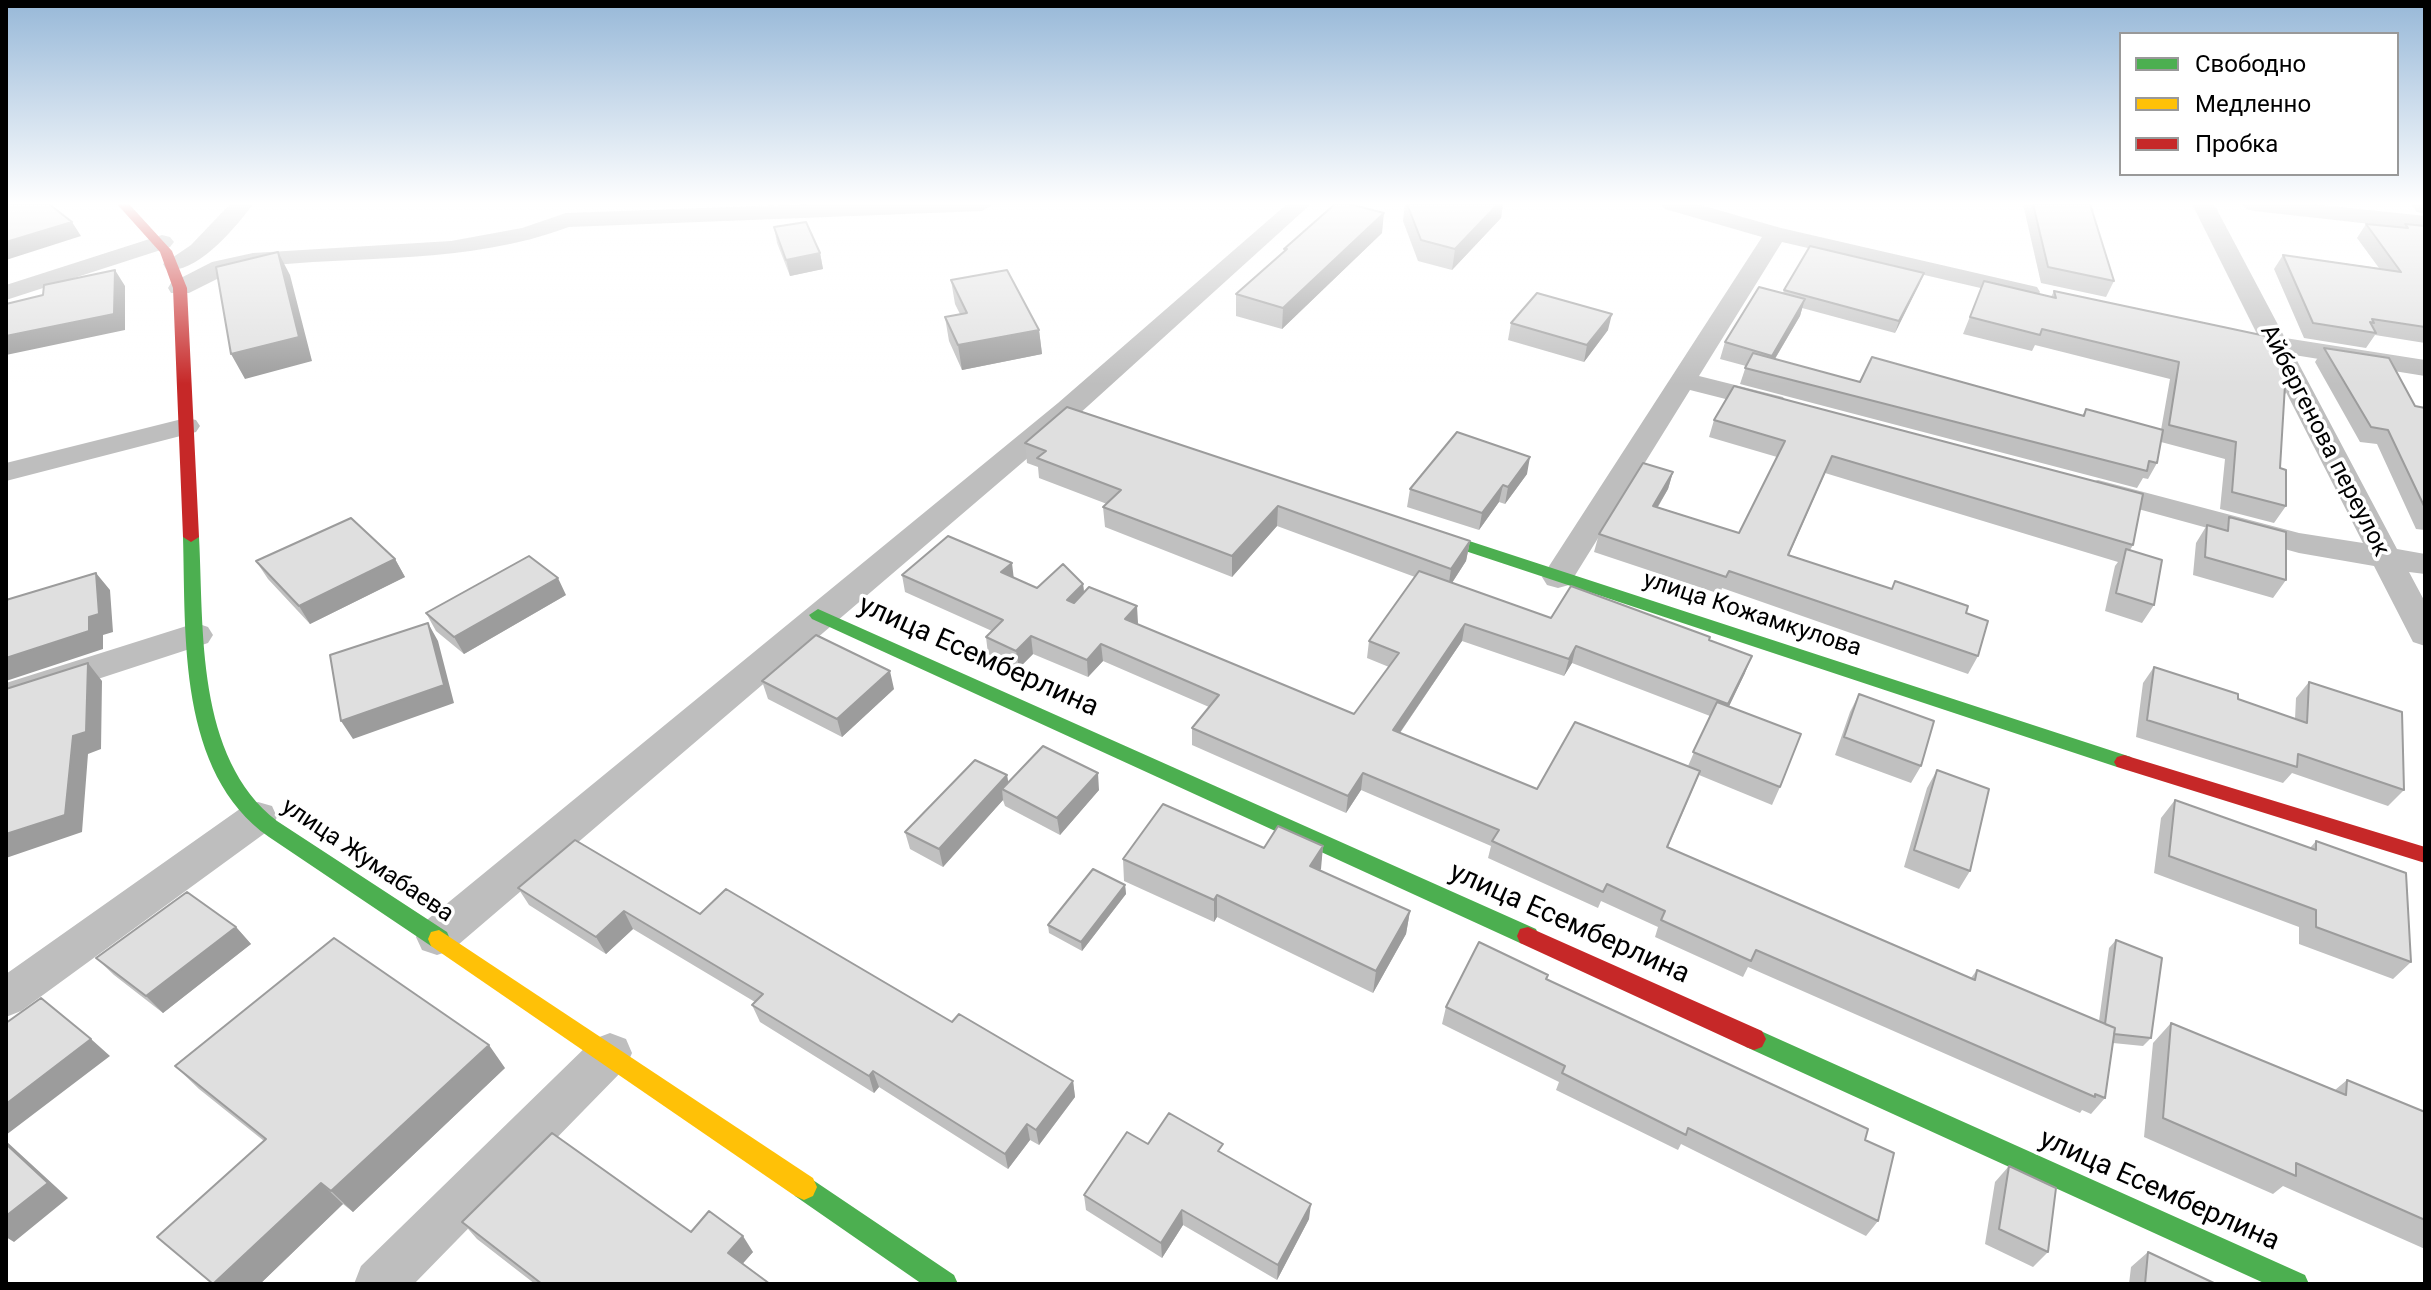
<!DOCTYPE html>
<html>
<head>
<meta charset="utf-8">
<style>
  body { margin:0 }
  #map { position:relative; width:2431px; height:1290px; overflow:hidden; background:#fff; font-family:Roboto,sans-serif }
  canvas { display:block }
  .frame { position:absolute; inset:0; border:8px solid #000; pointer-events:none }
  .legend { position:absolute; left:2119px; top:32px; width:280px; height:144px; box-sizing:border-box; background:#fff; border:2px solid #999; margin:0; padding:10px 14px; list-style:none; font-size:24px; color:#000 }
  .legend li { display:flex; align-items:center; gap:16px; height:40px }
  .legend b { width:40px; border:2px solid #999 }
</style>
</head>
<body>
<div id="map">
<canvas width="2431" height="1290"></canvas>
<div class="frame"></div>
<ul class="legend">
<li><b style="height:10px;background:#4caf50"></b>Свободно</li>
<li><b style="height:10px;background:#ffc107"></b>Медленно</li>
<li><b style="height:10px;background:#c62828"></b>Пробка</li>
</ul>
</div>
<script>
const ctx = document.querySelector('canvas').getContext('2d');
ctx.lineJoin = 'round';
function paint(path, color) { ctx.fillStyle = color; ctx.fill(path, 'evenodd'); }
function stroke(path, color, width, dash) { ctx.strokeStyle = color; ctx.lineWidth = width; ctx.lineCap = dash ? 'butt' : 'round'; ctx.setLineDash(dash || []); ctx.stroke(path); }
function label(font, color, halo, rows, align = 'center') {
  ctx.font = font + ' Roboto,sans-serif'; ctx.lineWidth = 7; ctx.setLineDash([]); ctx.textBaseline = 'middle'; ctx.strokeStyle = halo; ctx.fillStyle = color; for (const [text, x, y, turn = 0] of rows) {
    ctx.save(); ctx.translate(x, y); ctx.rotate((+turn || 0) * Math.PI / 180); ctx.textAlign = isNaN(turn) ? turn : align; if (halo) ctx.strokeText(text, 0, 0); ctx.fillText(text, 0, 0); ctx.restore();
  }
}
const street = new Path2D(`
  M230,204H253C237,226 196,276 166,269L163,264L191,245Z
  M810,204H993L982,211L569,227C467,265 360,255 253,267L229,273L189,293H171L168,288L171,283L212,262L253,253L451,241L522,228L566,213Z
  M1287,204H1311L1078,415L452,950L437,955L422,950L416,937L422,924L1058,403Z
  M1662,204H1697L1781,228L2037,287L2040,292L2037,297L2028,299L1782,242L1699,376L1783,397L1787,403L1783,409L1773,411L1690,390L1569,585L1558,588L1547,585L1542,577L1762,237L1665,209Z
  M2192,204H2214L2285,338L2425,360V376L2294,355L2397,549L2425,554V574L2409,572L2425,602V646L2413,642L2374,566L2299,553L2087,495L2083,489L2087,483L2098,480L2299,533L2363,543L2265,351L2227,344L2223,338L2227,332L2236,330L2257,334Z
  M2243,204H2314L2425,216V230L2254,211L2246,209Z
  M162,235L170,237L174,242L170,247L6,300V285Z
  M186,418L196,420L200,426L196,432L6,481V463Z
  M196,623L208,627L213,635L208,643L6,709V683Z
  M258,802L272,806L277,817L272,828L21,1011L6,1017V974L244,806Z
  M610,1033L626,1039L632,1053L626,1067L414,1284H354L361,1266L594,1039Z`);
const fast = new Path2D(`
  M1411,522L2131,757L2134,762L2131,767H2117L1405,531L1403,527Z
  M191,532L199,537C204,629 195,757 277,821L447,932L450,939L447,946L439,948L431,946L269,837C177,772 186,636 183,537Z
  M818,609L1536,929L1539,936L1536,943L1528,945L1520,943L812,619L809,615Z
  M1754,1028L2305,1275L2309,1284H2266L1746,1047L1742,1039L1746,1031Z
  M804,1174L954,1275L958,1284H922L795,1196L791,1187L795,1178Z`);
const slow = new Path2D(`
  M439,930L813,1178L817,1187L813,1196L804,1200L795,1196L431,946L428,939L431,932Z`);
const jam = new Path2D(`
  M117,204H129L172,251L187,288L199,537L191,542L183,537L173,288L160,252Z
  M2124,755L2425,847V863L2117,767L2114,762L2117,757Z
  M1528,927L1762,1031L1766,1039L1762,1047L1754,1050L1746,1047L1520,943L1517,936L1520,929Z`);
const wall = new Path2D(`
  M1405,204H1503L1501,218L1452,270L1418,261L1403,221Z
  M2023,204H2090L2114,281L2106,297L2041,283Z
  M2410,204H2425V214L2417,212Z
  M2366,224L2403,228L2405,224L2425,226V343L2375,335L2366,348L2304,338L2274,269L2283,255L2379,268L2357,238Z
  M774,227L820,253L823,269L790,276L777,243Z
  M1382,233L1282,329L1236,316V294L1284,252V249Z
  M1924,273L1895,333L1802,308L1800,316L1775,359L1860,382L2082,416L2086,409L2161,430L2170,379L2035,345L2032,351L1963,334L1984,281L2051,297L2054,291L2290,386L2284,396L2280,468L2286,506L2274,523L2220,509L2225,459L2161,442L2157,463L2148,479L2143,478L2137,488L1740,384L1746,366L1720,359L1725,342L1783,293L1784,290Z
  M951,280L1039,330L1042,354L962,370L949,341L945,317L960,314L955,304Z
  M1511,323L1608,330L1584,362L1508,340Z
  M2324,348L2415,406L2425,408V530L2416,529L2377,444L2360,442L2315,362Z
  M1714,420L2133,545L2130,550L2154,605L2142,623L2105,611L2115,566L2118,562L1825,473L1789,555L1966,613L1978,656L1968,674L1722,588L1720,594L1594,552L1599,534L1673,472L1668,489L1658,507L1739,533L1777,457L1709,437Z
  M1025,443L1470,541L1466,561L1452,583L1551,618L1709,640L1745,673L1729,706L1780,787L1772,805L1699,775L1668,847L1971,978L1977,970L2099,1021L2109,948L2116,940L2151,1038L2143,1046L2113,1043L2105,1098L2091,1114L2082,1110L2080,1113L1748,967L1743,977L1655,937L1658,927L1601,901L1598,908L1488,858L1491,846L1361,790L1346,813L1192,745V728L1209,707L1103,661L1088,677L1033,654L1019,668L988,654L986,637L992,631L905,592L902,575L1014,578L1037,588L1083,584L1084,592L1137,606V624L1354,714L1389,667L1367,658L1369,641L1415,577L1277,526L1232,577L1105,527L1103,507L1107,504L1039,478L1038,467L1027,463ZM1462,641L1564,676L1572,663L1710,716L1688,766L1537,789L1400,733Z
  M1527,474L1505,504L1499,502L1479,530L1407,507L1410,489Z
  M2229,517L2286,580L2273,598L2193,575L2196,543L2207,525L2221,529Z
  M395,559L405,577L310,624L268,579L256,561Z
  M566,595L464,654L436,631L426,613Z
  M2154,667L2238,699L2295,719L2296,698L2309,682L2404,790L2388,806L2292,773L2283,783L2136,737L2143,683Z
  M762,681L894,689L842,737L768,699Z
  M1859,694L1921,766L1911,783L1835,755L1850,712Z
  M1937,770L1970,871L1959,889L1904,867L1927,788Z
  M1007,775L1008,782L1099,790L1060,835L1005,806L1003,800L943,867L910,849L905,832Z
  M2175,800L2310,848L2316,841L2411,962L2393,979L2299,944V927L2154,873L2161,818Z
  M1323,846L1320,870L1410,911L1406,934L1373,993L1217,917L1214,922L1124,881L1123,859L1264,848Z
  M1125,885L1126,894L1082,951L1049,933L1048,925Z
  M518,888L700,914L952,1022L1073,1081L1075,1097L1039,1145L1030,1140L1008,1169L879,1087L874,1093L760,1022L752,1005L755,1002L633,929L606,954L529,905Z
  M236,927L251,944L163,1013L114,975L96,958Z
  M1547,980L1865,1140L1878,1221L1866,1236L1681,1144L1678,1150L1556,1090L1559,1082L1442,1024L1446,1007Z
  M2171,1023L2335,1090L2347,1080L2425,1112V1249L2283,1186L2273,1194L2144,1137L2153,1043Z
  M175,1066L505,1068L353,1212L343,1204L260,1284H213L264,1141L199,1089Z
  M1148,1144L1223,1154L1309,1219L1277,1280L1183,1225L1162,1258L1086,1210L1084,1195Z
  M2009,1166L2048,1252L2033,1267L1985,1244L1995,1182Z
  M462,1222L691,1232L753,1252L742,1264L770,1284H535L477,1239Z
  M2148,1252L2216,1284H2129L2131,1267Z`);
const shadedWall = new Path2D(`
  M1498,204H1503L1501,218L1452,270L1455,249Z
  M1384,213L1382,233L1282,329L1283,308Z
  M72,222L81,236L6,260V242Z
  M278,252L290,275L312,361L245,379L231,354Z
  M820,253L823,269L790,276L786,260Z
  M115,270L125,286V330L6,355V336Z
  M1924,273L1919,285L1895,333L1899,321Z
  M1805,299L1800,316L1767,372L1772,356Z
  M1612,314L1608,330L1584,362L1587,345Z
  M1039,330L1042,354L962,370L958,345Z
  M1832,456L1825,473L1781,572L1788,555Z
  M1530,457L1527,474L1505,504L1508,487Z
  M1673,472L1668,489L1648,523L1653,506Z
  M1503,485L1499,502L1479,530L1482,513Z
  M1278,506L1277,526L1232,577V556Z
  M1470,541L1466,561L1448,589L1451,569Z
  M395,559L405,577L310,624L299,606Z
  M1012,563L1014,580L1001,572Z
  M96,573L110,590L113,632L103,635V649L6,681V658L89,617Z
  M558,578L566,595L464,654L454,637Z
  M1083,584L1085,601L1069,617L1067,600Z
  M1137,606L1138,623L1126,636L1125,619Z
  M428,623L438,641L454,703L353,739L341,721Z
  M1465,624L1462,641L1390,747L1393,730Z
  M1031,636L1033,654L1019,668L1016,651Z
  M1101,644L1103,661L1088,677L1087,660Z
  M1576,646L1572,663L1564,676L1569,659Z
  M1752,656L1745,673L1722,721L1728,704Z
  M88,663L102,681L101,749L88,754L82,832L6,858V834L73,736Z
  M890,671L894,689L842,737L837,719Z
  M1098,773L1099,790L1060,835L1057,818Z
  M1363,773L1361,790L1346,813L1348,796Z
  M1007,775L1010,793L1002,789L1003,800L943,867L939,849Z
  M1323,846L1321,869L1308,888L1310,866Z
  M1125,885L1126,894L1082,951L1081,942Z
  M1217,895V917L1214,922V900Z
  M624,911L633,929L606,954L596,937Z
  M1410,911L1406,934L1373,993L1376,971Z
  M236,927L251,944L163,1013L146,996Z
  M91,1039L110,1056L6,1135V1104Z
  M489,1045L505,1068L353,1212L331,1191Z
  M873,1071L879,1087L874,1093L869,1076Z
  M1073,1081L1075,1097L1039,1145L1036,1130Z
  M1027,1124L1030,1140L1008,1169L1005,1154Z
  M6,1141L68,1198L14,1242L6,1237Z
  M321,1183L343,1204L260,1284H214Z
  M1311,1204L1309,1219L1277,1280L1278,1265Z
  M1182,1210L1183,1225L1162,1258L1161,1243Z
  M743,1236L753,1252L738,1269L728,1253Z`);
const building = new Path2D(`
  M6,204H49L72,222L6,242Z
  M1335,204H1350L1384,213L1283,308L1236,294L1287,249H1284Z
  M1407,204H1498L1455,249L1421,240Z
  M2033,204H2090L2114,281L2048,267Z
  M806,222L820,253L786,260L774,227Z
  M2366,224L2408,228L2405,224L2425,226V327L2372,319L2374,323L2370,322L2376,333L2313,323L2283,255L2401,272Z
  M1810,246L1924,273L1899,321L1784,290Z
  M278,252L299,337L231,354L216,267Z
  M115,270L114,314L6,336V304L43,295L44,285Z
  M1007,270L1039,330L958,345L945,317L967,313L951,280Z
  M1984,281L2056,298L2054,291L2275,338L2289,364L2290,386L2285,385L2280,468L2286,470V506L2232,492L2236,442L2169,425L2179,362L2042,329L2040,335L1970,317Z
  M1759,287L1805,299L1772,356L1725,342Z
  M1537,293L1612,314L1587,345L1511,323Z
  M2324,348L2389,358L2415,406L2425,408V508L2388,430L2371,427Z
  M1753,353L1860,382L1872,357L2084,416L2086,409L2163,430L2157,463L2149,461L2147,471L1745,368Z
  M1734,386L2143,494L2133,545L1832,456L1788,555L1892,589L1895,581L1968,606L1966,613L1988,621L1978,656L1729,571L1726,577L1599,534L1643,463L1673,472L1653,506L1739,533L1785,441L1714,420Z
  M1067,407L1470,541L1451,569L1278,506L1232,556L1103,507L1121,490L1037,458L1046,451L1025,443Z
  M1457,432L1530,457L1508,487L1503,485L1482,513L1410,489Z
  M2229,517L2286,532V580L2205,557L2207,525L2228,531Z
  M351,518L395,559L299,606L256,561Z
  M948,536L1012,563L1001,572L1037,588L1063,564L1083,584L1067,600L1074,603L1089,587L1137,606L1125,619L1354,714L1399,653L1369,641L1419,571L1551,618L1571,586L1710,637L1709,640L1752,656L1728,704L1576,646L1569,659L1465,624L1393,730L1537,789L1575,722L1700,771L1667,847L1975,980L1977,970L2115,1028L2105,1098L2095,1094V1097L1756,950L1751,961L1661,920L1665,911L1607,884L1603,892L1492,841L1499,830L1363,773L1348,796L1192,728L1219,695L1101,644L1087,660L1031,636L1016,651L986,637L1003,620L902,575Z
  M2126,549L2162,560L2154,605L2116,593Z
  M529,556L558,578L454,637L426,613Z
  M96,573L99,614L89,617V631L6,658V600Z
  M428,623L444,685L341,721L330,655Z
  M816,635L890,671L837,719L762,681Z
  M88,663L86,732L73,736L65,815L6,834V689Z
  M2154,667L2238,694V699L2307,723L2309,682L2402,712L2404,790L2298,754L2297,767L2147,720Z
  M1859,694L1934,721L1921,766L1844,737Z
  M1717,702L1801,734L1780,787L1693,752Z
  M1043,746L1098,773L1057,818L1002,789Z
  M975,760L1007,775L939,849L905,832Z
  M1937,770L1989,789L1970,871L1914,850Z
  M2175,800L2316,850V841L2406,873L2411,962L2316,927V910L2169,856Z
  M1163,804L1264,848L1278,826L1323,846L1310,866L1410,911L1376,971L1217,895L1214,900L1123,859Z
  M575,840L700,914L726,889L952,1022L959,1014L1073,1081L1036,1130L1027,1124L1005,1154L873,1071L869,1076L752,1005L763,994L624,911L596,937L518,888Z
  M1093,869L1125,885L1081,942L1048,925Z
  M187,892L236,927L146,996L96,958Z
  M334,938L489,1045L331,1191L321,1183L213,1284L157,1237L266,1139L175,1066Z
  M2116,940L2162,958L2151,1038L2114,1034L2115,1028L2105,1024Z
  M1479,942L1548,975L1546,979L1868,1129L1865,1140L1894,1153L1878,1221L1688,1128L1686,1135L1562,1073L1565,1066L1446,1007Z
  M41,998L91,1039L6,1104V1023Z
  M2171,1023L2346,1095L2347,1080L2425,1112V1220L2296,1163V1176L2163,1118Z
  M1169,1113L1223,1144L1218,1151L1311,1204L1278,1265L1182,1210L1161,1243L1084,1195L1127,1132L1148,1144Z
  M552,1133L691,1232L709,1211L743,1236L728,1253L770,1284H542L462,1222Z
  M6,1144L48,1183L6,1216Z
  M2009,1166L2056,1188L2048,1252L1999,1229Z
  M2148,1252L2216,1284H2145Z`);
const streetNames = [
  ["Айбергенова переулок",2324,441,63],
  ["улица Кожамкулова",1752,615,18],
  ["улица Жумабаева",367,861,34]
];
const nearStreetnames = [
  ["улица Есемберлина",978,657,24],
  ["улица Есемберлина",1569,924,24],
  ["улица Есемберлина",2159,1191,24]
];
paint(street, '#bebebe');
paint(fast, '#4caf50');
paint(slow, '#ffc107');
paint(jam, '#c62828');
paint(wall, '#c0c0c0');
paint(shadedWall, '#9c9c9c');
paint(building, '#dfdfdf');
stroke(building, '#9c9c9c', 2);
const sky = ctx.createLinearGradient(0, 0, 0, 384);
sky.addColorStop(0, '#97b8d8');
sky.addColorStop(0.53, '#fff');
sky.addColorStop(1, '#ffffff00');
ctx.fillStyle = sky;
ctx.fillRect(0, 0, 2431, 384);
label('24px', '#000', '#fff', streetNames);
label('28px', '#000', '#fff', nearStreetnames);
</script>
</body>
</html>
